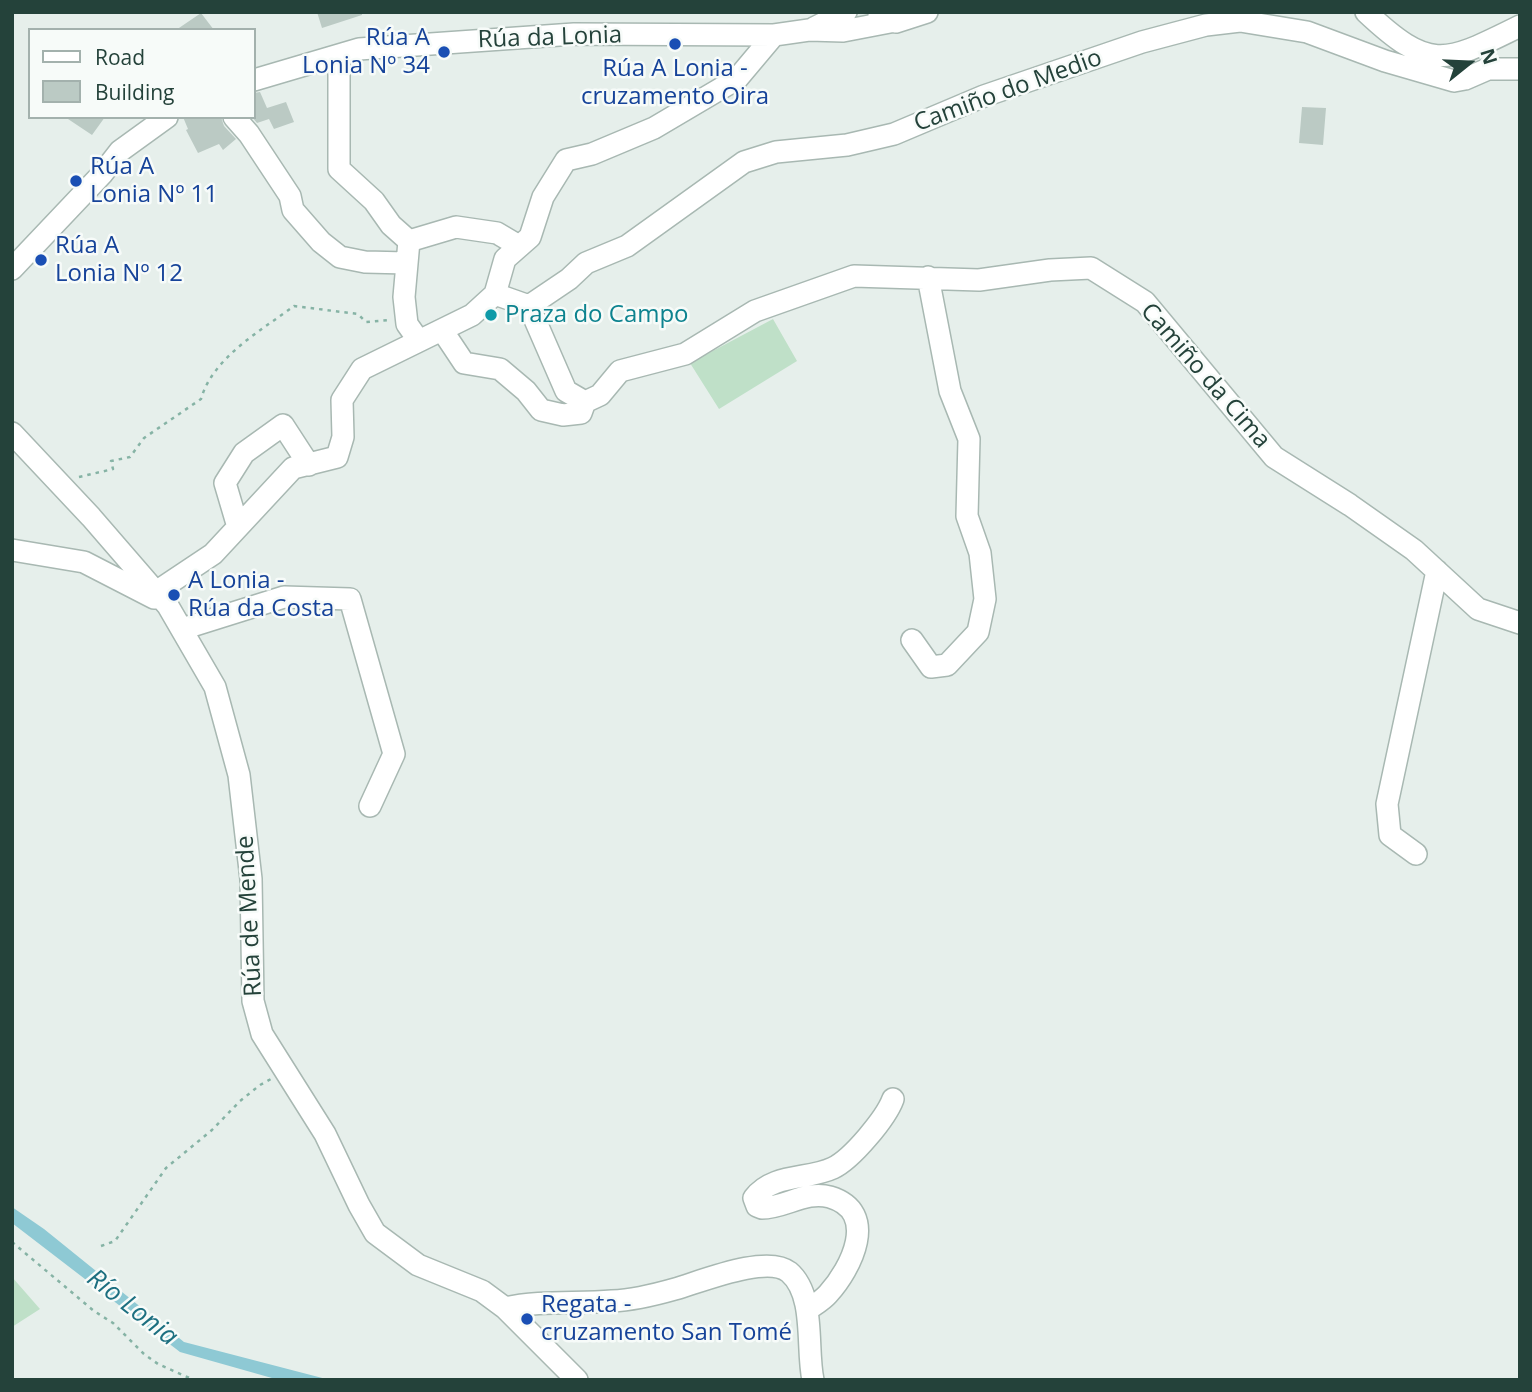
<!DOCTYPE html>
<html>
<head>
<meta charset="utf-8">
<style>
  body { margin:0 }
  #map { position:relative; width:1532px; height:1392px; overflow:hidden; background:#e6efeb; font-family:"Open Sans",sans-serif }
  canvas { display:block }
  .frame { position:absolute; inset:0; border:14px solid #24423a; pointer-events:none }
  .legend { position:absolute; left:28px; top:28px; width:228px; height:91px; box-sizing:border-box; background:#f7fbf9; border:2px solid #a3b1ad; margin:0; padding:9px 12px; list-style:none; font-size:21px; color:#24423a }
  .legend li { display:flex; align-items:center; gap:14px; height:35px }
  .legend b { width:35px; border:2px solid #a3b1ad }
  .north { position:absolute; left:1434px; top:28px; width:70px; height:70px; -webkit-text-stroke:5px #f7fbf9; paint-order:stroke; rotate:72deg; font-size:19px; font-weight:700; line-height:28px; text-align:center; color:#24423a }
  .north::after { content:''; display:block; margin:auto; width:24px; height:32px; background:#24423a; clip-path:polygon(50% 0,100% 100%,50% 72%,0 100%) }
</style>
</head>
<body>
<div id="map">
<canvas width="1532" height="1392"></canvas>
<div class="frame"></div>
<ul class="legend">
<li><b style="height:9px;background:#fff"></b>Road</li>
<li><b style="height:19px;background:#bbcac4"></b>Building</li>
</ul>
<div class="north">N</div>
</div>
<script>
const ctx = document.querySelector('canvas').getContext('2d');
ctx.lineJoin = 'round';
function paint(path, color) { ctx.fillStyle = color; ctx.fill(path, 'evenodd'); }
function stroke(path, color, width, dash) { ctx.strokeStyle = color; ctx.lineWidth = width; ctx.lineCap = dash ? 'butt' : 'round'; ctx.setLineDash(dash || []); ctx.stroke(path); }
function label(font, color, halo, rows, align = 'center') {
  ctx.font = font + ' "Open Sans",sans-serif'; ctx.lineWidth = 5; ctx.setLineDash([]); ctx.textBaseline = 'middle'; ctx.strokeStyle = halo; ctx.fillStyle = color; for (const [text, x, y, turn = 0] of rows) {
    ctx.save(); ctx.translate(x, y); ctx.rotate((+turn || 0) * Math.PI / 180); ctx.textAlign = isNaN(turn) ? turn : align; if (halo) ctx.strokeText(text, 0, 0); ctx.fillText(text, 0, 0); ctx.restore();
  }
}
const green = new Path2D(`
  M773,319L797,361L719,409L690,363Z
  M12,1277L40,1309L12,1327Z`);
const water = new Path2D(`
  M12,1207L44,1229L184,1342L330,1380H279L180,1352L12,1223Z`);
const building = new Path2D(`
  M317,12H362V15L322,28Z
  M201,13L214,30H176Z
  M260,92L267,108L286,102L294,122L274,129L269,119L257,123L252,117H254V93Z
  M1302,107L1326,108L1323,145L1299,143Z
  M65,117H105L92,135Z
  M183,117H221L224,126L236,139L223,150L219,144L198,153L186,130L188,129Z`);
const path = new Path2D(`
  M79,477L113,469L111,461L130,457L144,438L201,399C213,357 262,330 294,306L358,314L366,322L390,320
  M12,1242L94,1311L113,1323L144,1354L158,1364L194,1380
  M101,1246L115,1241L166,1168L212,1130L240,1101L260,1085L271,1079`);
const minor = new Path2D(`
  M1366,12C1431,73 1445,63 1520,26
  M879,16L896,22L927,12
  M814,28L846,12
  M339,55V169L374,201L391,225L409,241L404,297L407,324L419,341
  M254,80L359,49L574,34L774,35L809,30L843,31L890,22
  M234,117L249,134L290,196L293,210L321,242L340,257L365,262L407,263
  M409,241L456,227L497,233L519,246
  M12,269L102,174L120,151L167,117
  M495,294L505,259L530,237L543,197L566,160L592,154L654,128L737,79L774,35
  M495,294L529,306L566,391L585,402
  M529,306L569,279L586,263L627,246L744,162L776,152L847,145L894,134L984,96L1142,42L1206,25L1240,21L1307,32L1385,61L1454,81L1465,79L1488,69H1520
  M442,330L464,363L500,369L526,391L541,410L563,415L581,413L585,402
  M585,402L600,395L620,371L685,354L755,311L854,276L979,280L1050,270L1091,268L1145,302L1274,457L1350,505L1414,550L1478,609L1520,623
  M12,433L91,517L168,606L215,687L239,775L251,879L253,1001L262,1034L325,1134L359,1205L375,1233L418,1265L482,1291L505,1308L577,1380
  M238,527L225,483L244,453L283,425L309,465
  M12,550L84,562L154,598
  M156,592L213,554L293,468L337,457L343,437L342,400L362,369L472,315L495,294
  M182,629L284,597L350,599L394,754L370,806
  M912,640L931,667L947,665L978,632L985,599L980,553L967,516L969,439L950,391L928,277
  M1416,854L1390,835L1387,804L1437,571
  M505,1308C540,1300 576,1304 612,1301C634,1300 654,1295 675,1289C700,1282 767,1254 789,1272C816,1295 806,1348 813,1380
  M807,1310C814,1305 822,1301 828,1294C851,1269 880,1212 830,1197C806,1190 785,1208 762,1208L757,1206L754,1198C773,1173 808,1180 833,1168C852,1159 886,1118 893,1099`);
const markers = [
  [675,44,7,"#1a4fb4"],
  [444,52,7,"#1a4fb4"],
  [76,181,7,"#1a4fb4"],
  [41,260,7,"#1a4fb4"],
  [491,315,7,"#0f9aa8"],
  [174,595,7,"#1a4fb4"],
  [527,1319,7,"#1a4fb4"]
];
const transitNames = [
  ["Rúa A",430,38,"right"],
  ["Lonia Nº 34",430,66,"right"],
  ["Rúa A Lonia -",675,69,"center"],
  ["cruzamento Oira",675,97,"center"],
  ["Rúa A",90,167],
  ["Lonia Nº 11",90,195],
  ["Rúa A",55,246],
  ["Lonia Nº 12",55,274],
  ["A Lonia -",188,581],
  ["Rúa da Costa",188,609],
  ["Regata -",541,1305],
  ["cruzamento San Tomé",541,1333]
];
const streetNames = [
  ["Rúa da Lonia",550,38,-2],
  ["Camiño do Medio",1008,91,-20],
  ["Camiño da Cima",1205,376,49],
  ["Rúa de Mende",250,916,-93]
];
const cultureNames = [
  ["Praza do Campo",505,315]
];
const waterNames = [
  ["Río Lonia",132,1308,38]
];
paint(green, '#bfe0c8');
paint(water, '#8ec9d4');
paint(building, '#bbcac4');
stroke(minor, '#a8b8b2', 24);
stroke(path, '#86b3a5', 2.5, [3.5, 5]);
stroke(minor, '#fff', 21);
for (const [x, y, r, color] of markers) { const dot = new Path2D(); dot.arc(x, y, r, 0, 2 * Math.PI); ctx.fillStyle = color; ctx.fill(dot); stroke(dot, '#f7fbf9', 2.5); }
label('24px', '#164399', '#f7fbf9', transitNames, 'left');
label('24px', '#24423a', '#f7fbf9', streetNames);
label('24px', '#0d838f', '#f7fbf9', cultureNames, 'left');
label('italic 26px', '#1c6f80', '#f7fbf9', waterNames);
</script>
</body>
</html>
